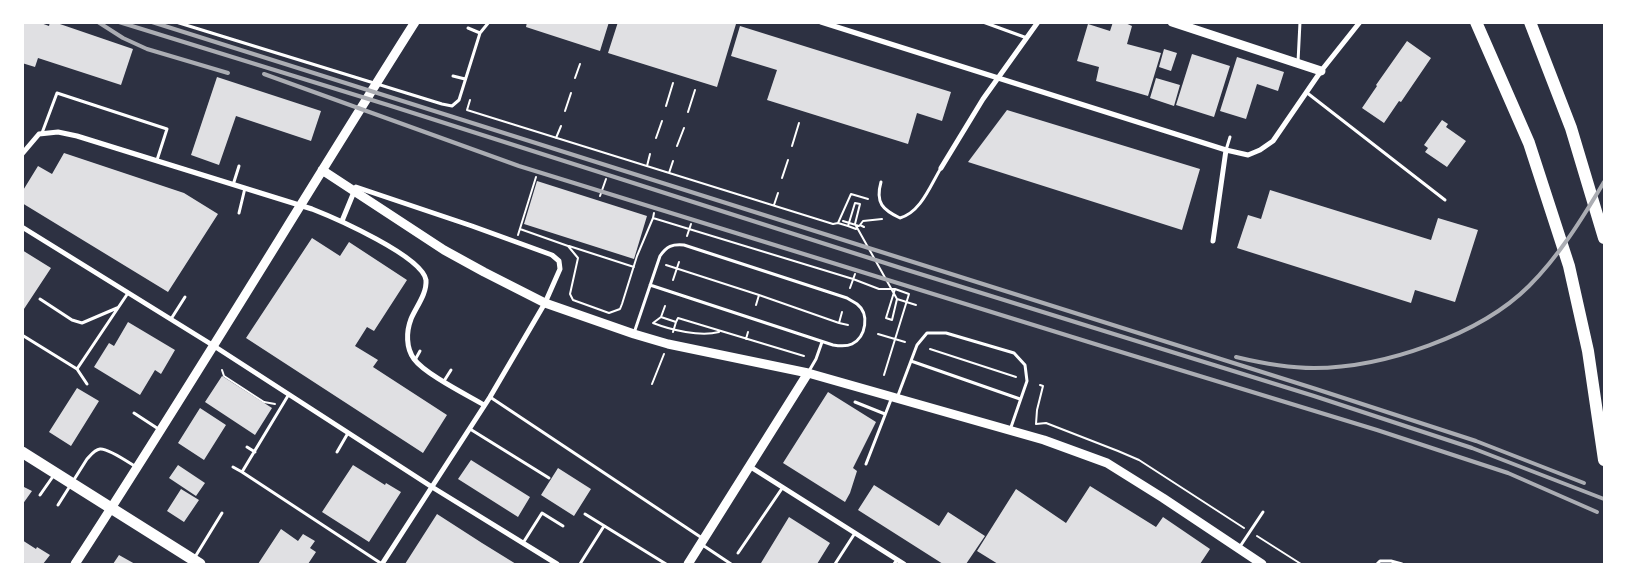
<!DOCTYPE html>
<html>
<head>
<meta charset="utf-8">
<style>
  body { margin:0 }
  #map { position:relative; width:1627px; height:587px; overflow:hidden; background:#2d3142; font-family:Rubik,sans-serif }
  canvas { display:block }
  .frame { position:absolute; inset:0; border:24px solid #fff; pointer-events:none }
</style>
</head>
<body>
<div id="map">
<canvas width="1627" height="587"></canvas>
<div class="frame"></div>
</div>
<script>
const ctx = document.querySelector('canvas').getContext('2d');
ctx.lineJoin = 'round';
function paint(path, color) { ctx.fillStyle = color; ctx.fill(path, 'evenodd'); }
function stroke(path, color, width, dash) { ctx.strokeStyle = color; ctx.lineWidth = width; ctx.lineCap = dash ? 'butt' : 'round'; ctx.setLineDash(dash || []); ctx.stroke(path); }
const building = new Path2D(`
  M22,22H38L49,26L50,22H54L133,49L121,85L38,58L35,67L22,63Z
  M527,22H609L600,51L526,27Z
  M618,22H730L736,24L717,87L608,53Z
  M1113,22H1123L1132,26L1127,44L1161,53L1148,96L1096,81L1099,67L1077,61L1088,24L1110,31Z
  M740,26L951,92L942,121L917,113L908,144L767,100L777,70L731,56Z
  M1407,41L1431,58L1401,102L1399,101L1384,123L1362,108L1377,86L1376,85Z
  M1164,49L1177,53L1171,71L1159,67Z
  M1192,54L1230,66L1214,117L1176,105Z
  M1237,57L1284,72L1278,91L1257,84L1246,119L1220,111Z
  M217,77L321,111L311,141L236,116L219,165L191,155Z
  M1156,78L1180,85L1174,106L1150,98Z
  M1007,110L1200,169L1182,230L968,162Z
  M1442,120L1448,124L1446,127L1466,141L1447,167L1425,152L1428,148L1424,145Z
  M64,153L184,193L218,214L168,292L22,203V192L38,166L52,174Z
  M537,181L647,216L634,259L524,224Z
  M1270,190L1431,240L1438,218L1478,230L1455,302L1415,290L1411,303L1237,248L1248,215L1261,219Z
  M312,238L340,256L349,242L407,280L374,331L367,327L355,346L378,360L373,367L447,415L423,453L246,338Z
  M22,250L51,268L22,312Z
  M128,322L175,350L161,374L155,370L140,395L94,367L109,343L114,346Z
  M222,376L272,408L255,435L205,402Z
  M77,388L99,401L71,446L49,432Z
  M828,392L876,422L853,468L857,471L850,493L845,502L783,463Z
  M200,408L226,425L204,460L178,443Z
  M471,460L530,497L518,517L458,479Z
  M178,465L205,483L196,496L169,478Z
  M353,465L385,485L386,483L401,492L369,542L322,512Z
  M558,468L591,489L574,516L541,495Z
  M874,485L939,526L948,512L985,536L966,564H943L858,510Z
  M22,486L32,491L22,505Z
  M1090,486L1156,527L1163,517L1210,549L1200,564H998L977,551L1016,489L1066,523Z
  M181,489L199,500L184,522L167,511Z
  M437,514L482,543L516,564H405Z
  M789,517L830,543L817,564H763L761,563Z
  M281,529L298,541L303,534L315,541L310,548L316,552L308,564H258Z
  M22,540L36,549L37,547L50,555L43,564H27L22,562Z
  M119,555L135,564H113Z`);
const path = new Path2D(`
  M575,78L580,64
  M470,100L467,110L833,224L838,223L848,226L855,203L860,204L855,224L897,299L892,320L886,318L895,289
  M666,106L673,83
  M565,111L571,93
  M688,112L695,90
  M556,138L561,126
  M656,138L662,121
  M677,146L684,128
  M792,146L799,123
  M647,166L650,154
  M669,173L673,161
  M782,178L788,160
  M600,196L606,179
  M774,205L778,193
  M653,218L654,213
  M843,221L859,226
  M838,223L851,194L868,199
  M848,226L856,229L857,227
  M864,227L860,225L863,221L882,219
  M520,229L568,246L578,258L570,294L573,300L609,313L620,309L622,304L637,256L653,218L853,279L879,289H895L909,294L884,375
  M518,235L536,177
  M687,236L691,224
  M569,246L634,267
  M666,265L759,295L839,323L842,312
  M673,280L679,262
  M850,288L855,274
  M897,299L916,305
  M756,305L759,295
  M665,306L661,317L676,322L678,318L804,356
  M661,317L653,323C671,330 700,337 719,332
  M839,323L848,325
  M673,332L676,322
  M878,334L905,342
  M746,339L748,332
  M930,349L1016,377
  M222,370L224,376L264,402L275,404
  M652,384L664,354
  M1040,385L1043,386L1037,410L1036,424L1046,423L1118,451L1139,460L1244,528
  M1257,536L1301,564`);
const service = new Path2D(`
  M176,22L442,104L452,106L459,100L480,33L489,22
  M983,22L1027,38
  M468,28L480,33
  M1298,62L1300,22
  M453,76L465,79
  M1306,92L1445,200
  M42,133L57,93L167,129L157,160
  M1226,150L1230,137
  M881,182C875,203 883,210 900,218C921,212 930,186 941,168
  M233,185L239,166
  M239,213L245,188
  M40,299L72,320L82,323L117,308
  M171,319L185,297
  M634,333L660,256C667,246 672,244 684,245L847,298C850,300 854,302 857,304C870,314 866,337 852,344C846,347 839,346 833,345L650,285
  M22,335L77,369L87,384
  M415,360L420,351
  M911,361L1020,399
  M77,369L128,293
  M809,371L816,359L822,342
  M444,381L451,370
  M289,394L242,472L382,564
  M490,397L702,538
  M897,398L917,345L927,333H946L1014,353L1025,365L1027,381L1010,430
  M855,402L885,414
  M134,413L160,430
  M470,429L549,478
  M247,447L255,452
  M337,452L348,433
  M866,464L892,397
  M233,467L242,472
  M40,495L54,475
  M58,505L87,459C91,455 94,450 100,449C108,448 128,462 136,467
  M585,514L666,564
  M523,543L542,513L563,526
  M701,544L731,564
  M1239,548L1263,512
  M738,553L783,487
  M195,557L222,513
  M580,564L604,526
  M835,564L855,533
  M894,564L897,560
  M1377,564L1380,561H1391L1402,564`);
const minor = new Path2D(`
  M821,22L1226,150
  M22,154L39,134L58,132L77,136L312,209C335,218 422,256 426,280C427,294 416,307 411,319C406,332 406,348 414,359C425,374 467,395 484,405
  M941,168L983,99L1038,22
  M342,221L356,187L472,226L552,255L559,261L560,269L545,303L490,397L382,564
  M22,227L214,346L432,487L557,564
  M1213,241L1226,150L1248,155L1260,150L1273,141L1321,71L1360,22
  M749,466L904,564`);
const tertiary = new Path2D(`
  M1172,22L1321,71
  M322,170L444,250L484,272L545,303L634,334L668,344L808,373L1044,440L1107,463L1163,498L1262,564
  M75,564C191,386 301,202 415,22
  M688,564L808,373`);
const primary = new Path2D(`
  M22,452L200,564`);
const motorway = new Path2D(`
  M1476,22L1529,143L1569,266L1588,351L1604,460
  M1530,22L1571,128L1604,238`);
const rail = new Path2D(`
  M98,22L123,38L147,49L228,73
  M119,22L388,105L904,269L1314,396L1472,448L1604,499
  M152,22L1316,389L1476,441L1584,483
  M264,74L519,166L1108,348L1377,430L1508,473L1597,512
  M1236,357C1261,363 1288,368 1314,368C1383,368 1480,335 1529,286C1559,256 1582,219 1604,182`);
paint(building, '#e0e0e3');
stroke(path, '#fff', 2);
stroke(service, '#fff', 3);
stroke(minor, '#fff', 5);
stroke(tertiary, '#fff', 9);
stroke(primary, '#fff', 11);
stroke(motorway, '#fff', 12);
stroke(rail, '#abadb3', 4);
</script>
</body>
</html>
